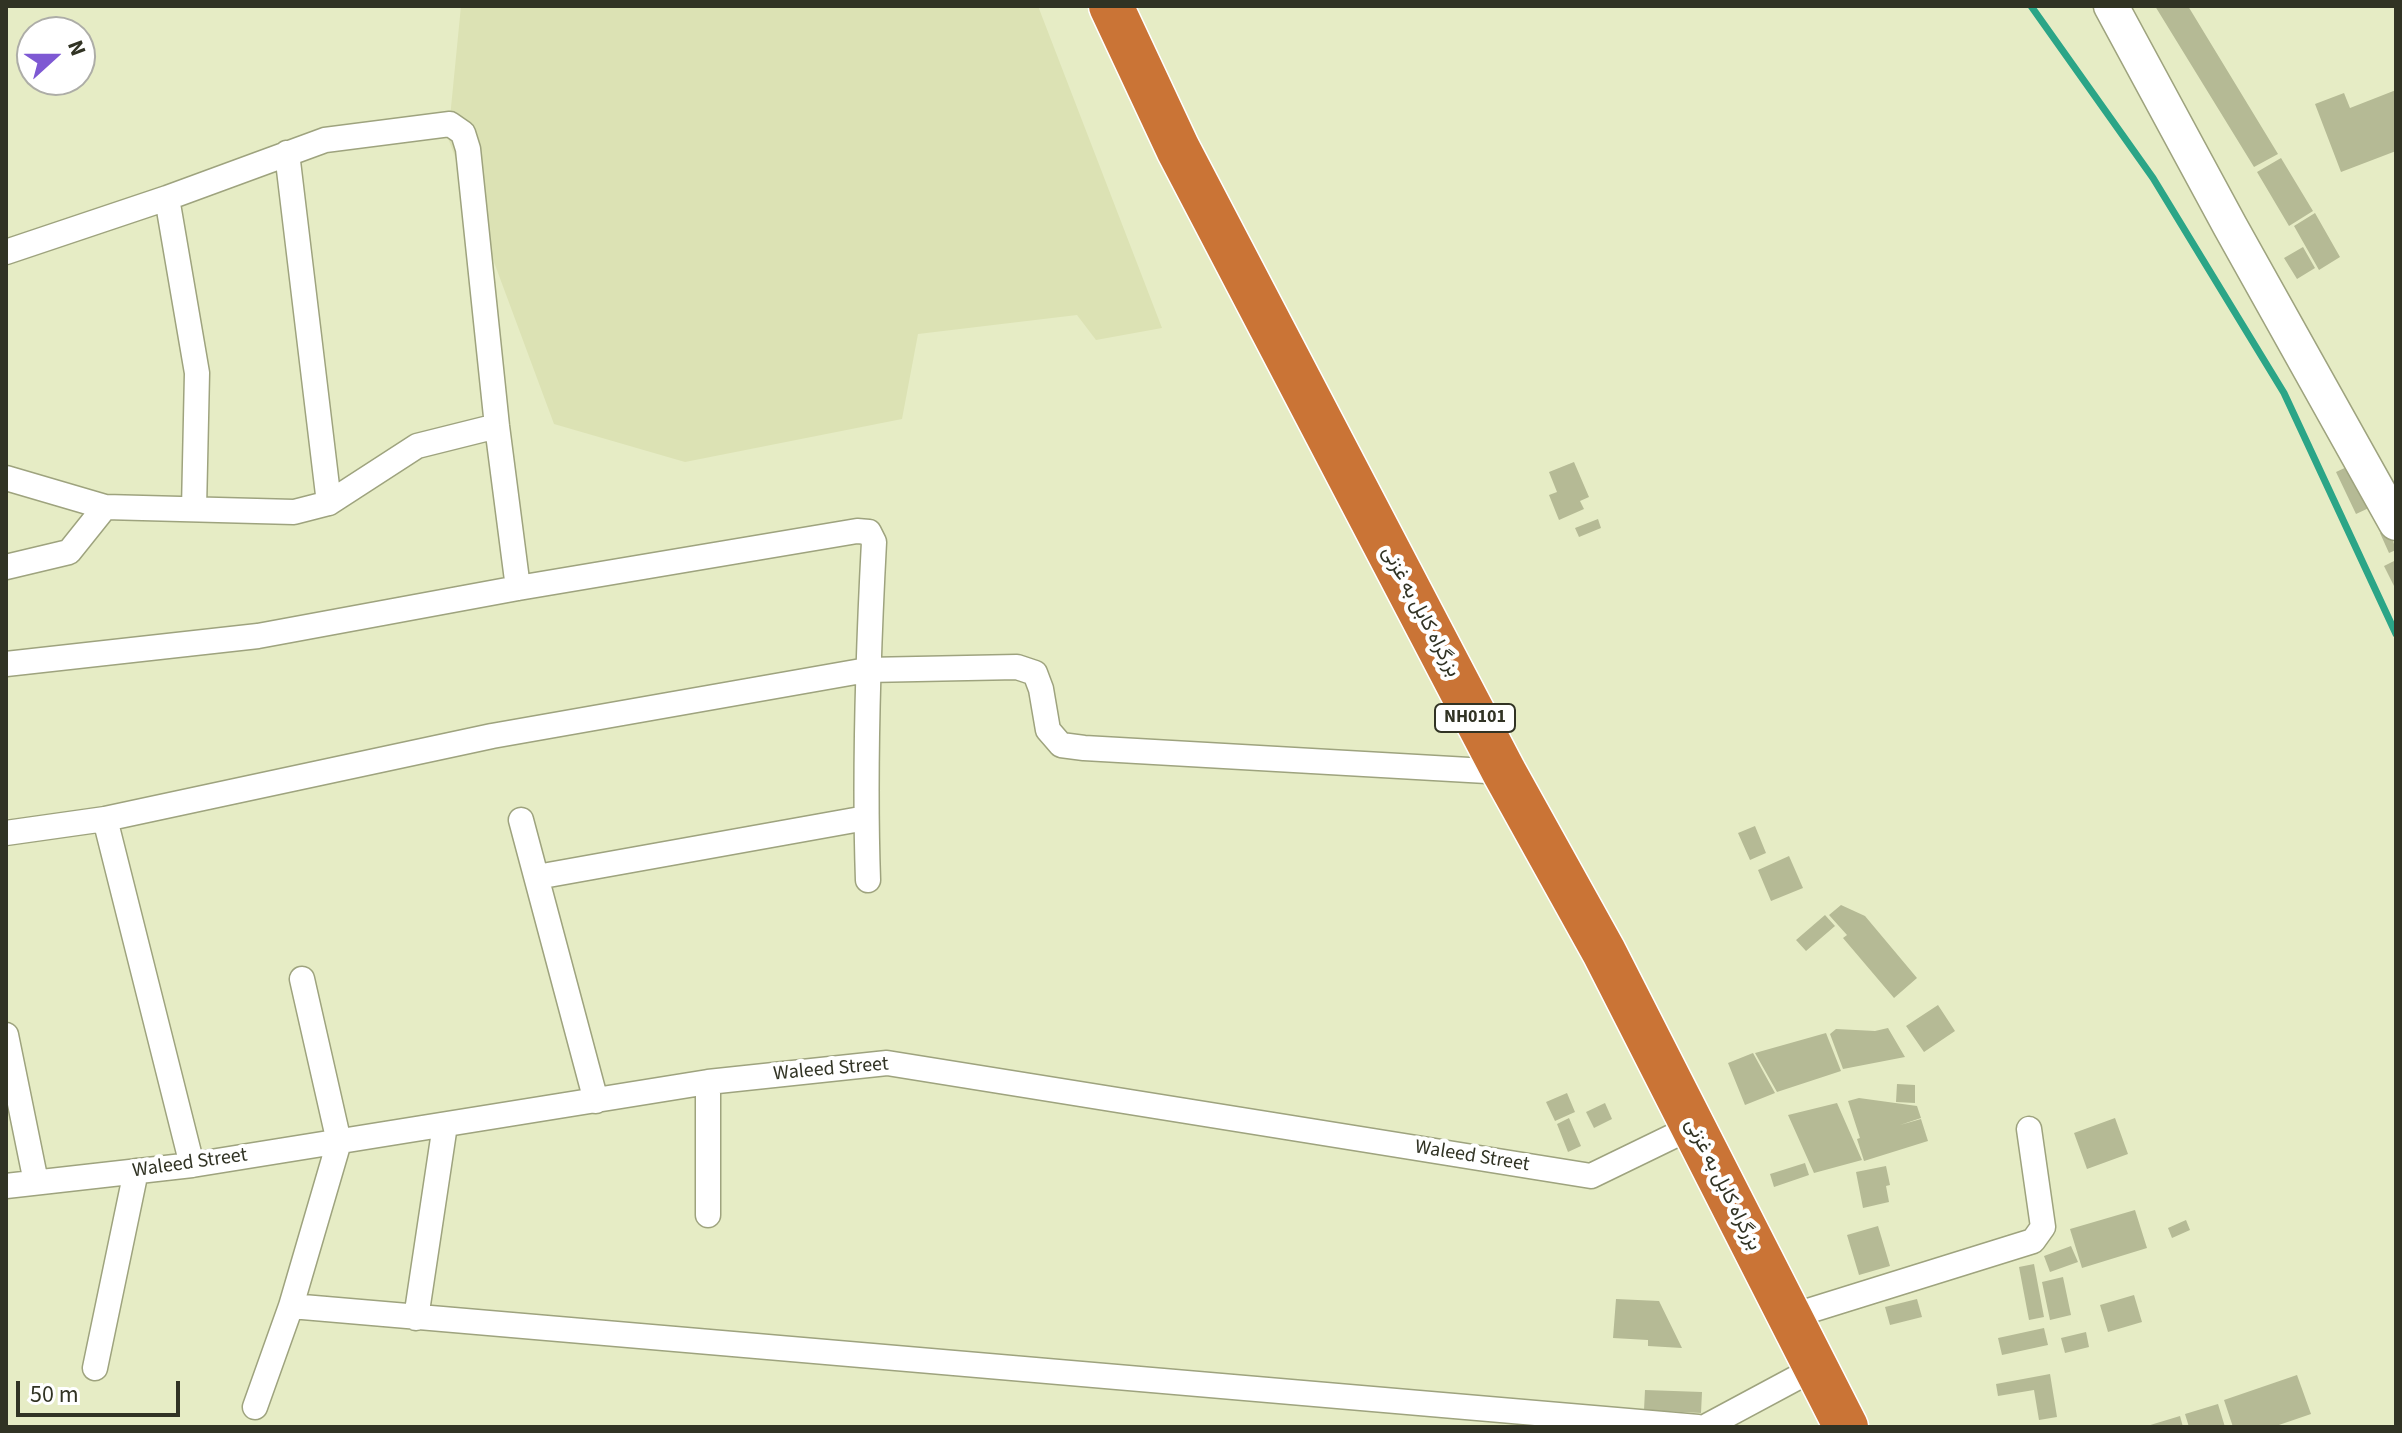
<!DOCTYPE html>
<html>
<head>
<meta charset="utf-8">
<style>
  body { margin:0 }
  #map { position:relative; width:2402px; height:1433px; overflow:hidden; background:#e6ecc5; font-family:"Source Sans 3",sans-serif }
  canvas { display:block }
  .frame { position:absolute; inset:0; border:8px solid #313324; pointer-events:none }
  .north { position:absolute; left:16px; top:16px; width:80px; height:80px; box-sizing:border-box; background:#fff; border:2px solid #adada7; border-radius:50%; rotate:69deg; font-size:22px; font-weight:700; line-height:32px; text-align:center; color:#313324 }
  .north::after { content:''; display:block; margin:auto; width:28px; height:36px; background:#7e59d3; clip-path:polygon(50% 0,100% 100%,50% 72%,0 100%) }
  .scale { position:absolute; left:16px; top:1381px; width:164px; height:36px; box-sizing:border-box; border:4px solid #313324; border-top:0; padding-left:10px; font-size:24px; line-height:28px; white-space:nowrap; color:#313324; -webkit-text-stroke:6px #fff; paint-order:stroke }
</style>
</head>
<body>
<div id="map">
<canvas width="2402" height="1433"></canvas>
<div class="frame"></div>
<div class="north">N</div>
<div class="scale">50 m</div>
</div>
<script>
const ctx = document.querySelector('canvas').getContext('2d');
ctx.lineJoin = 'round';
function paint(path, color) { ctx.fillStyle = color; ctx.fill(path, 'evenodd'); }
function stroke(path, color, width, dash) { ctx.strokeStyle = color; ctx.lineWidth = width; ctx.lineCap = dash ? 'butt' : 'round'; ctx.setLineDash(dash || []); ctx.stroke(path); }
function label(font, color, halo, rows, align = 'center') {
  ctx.font = font + ' "Source Sans 3",Vazirmatn,sans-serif'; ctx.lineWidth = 8; ctx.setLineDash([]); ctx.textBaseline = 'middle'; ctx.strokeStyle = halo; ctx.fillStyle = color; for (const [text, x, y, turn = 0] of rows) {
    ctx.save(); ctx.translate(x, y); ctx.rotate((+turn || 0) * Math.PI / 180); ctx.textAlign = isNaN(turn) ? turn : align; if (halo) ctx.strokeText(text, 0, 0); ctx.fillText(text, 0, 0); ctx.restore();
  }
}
const built = new Path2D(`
  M461,6H1038L1162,328L1096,340L1077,315L918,334L902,419L685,462L554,424L448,138Z`);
const stream = new Path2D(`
  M2031,6L2153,178L2284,393L2396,634`);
const building = new Path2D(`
  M2155,6H2188L2278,154L2254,167Z
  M2396,90V151L2341,172L2315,104L2344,93L2350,108Z
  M2281,158L2313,211L2289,226L2257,172Z
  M2315,213L2340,257L2319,270L2294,226Z
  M2303,247L2315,268L2297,279L2284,258Z
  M1574,462L1589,497L1580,501L1584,509L1559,520L1549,495L1557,492L1549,472Z
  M2351,465L2371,507L2356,514L2336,472Z
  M1598,519L1601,528L1579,537L1575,528Z
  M2389,529L2396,550L2389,553L2380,533Z
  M2396,560V590L2384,566Z
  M1755,826L1766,853L1750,860L1738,833Z
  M1789,856L1803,888L1771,901L1758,870Z
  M1841,905L1865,916L1917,978L1894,998L1843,938L1847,935L1829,915Z
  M1825,915L1835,926L1806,951L1796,940Z
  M1938,1005L1955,1031L1924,1052L1906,1026Z
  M1888,1028L1905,1057L1843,1069L1830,1034L1836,1029L1875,1031Z
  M1826,1033L1841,1071L1777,1092L1755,1053Z
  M1753,1053L1775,1093L1745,1105L1728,1063Z
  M1897,1084L1915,1085V1103L1896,1102Z
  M1567,1093L1575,1112L1555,1121L1546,1102Z
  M1859,1098L1917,1106L1921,1118L1900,1125L1921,1119L1928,1141L1864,1161L1857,1139L1860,1138L1848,1101Z
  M1605,1103L1612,1119L1594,1128L1586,1112Z
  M1837,1103L1862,1160L1814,1173L1788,1115Z
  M1569,1118L1581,1146L1568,1152L1557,1124Z
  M2115,1118L2128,1154L2087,1169L2074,1133Z
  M1805,1163L1809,1175L1774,1187L1770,1174Z
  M1886,1166L1890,1185L1886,1186L1889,1202L1863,1208L1856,1172Z
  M2135,1210L2147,1248L2082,1268L2070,1229Z
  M2186,1220L2190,1230L2172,1238L2168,1228Z
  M1878,1226L1890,1266L1859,1275L1847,1235Z
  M2071,1246L2078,1262L2050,1272L2044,1256Z
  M2034,1264L2044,1317L2029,1320L2019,1267Z
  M2063,1277L2071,1315L2050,1320L2042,1282Z
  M2134,1295L2142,1322L2108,1332L2100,1305Z
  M1616,1299L1659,1301L1682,1348L1648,1346V1340L1613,1338Z
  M1917,1299L1922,1317L1890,1325L1885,1307Z
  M2044,1328L2048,1345L2002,1355L1998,1338Z
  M2086,1332L2089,1347L2065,1353L2061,1338Z
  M2050,1374L2057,1417L2039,1420L2034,1390L1998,1396L1996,1384Z
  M2297,1375L2311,1414L2273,1427H2233L2224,1400Z
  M1645,1390L1702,1392L1701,1413L1644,1410Z
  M2218,1404L2225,1427H2189L2185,1414Z
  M2180,1416L2183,1427H2147V1426Z`);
const street = new Path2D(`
  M287,153L329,503
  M167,198L197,373L194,509
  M6,252L167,198L325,140L450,124L463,133L468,149L497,426L518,588
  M6,478L105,507L294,512L329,503L417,446L497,426
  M6,567L69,552L105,507
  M6,664L258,636L518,588L857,531L869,532L874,542C868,655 864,767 868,880
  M105,819L192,1165
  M521,820L596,1101
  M6,833L105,819L492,736L867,670L1017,667L1035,673L1041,689L1048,730L1061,745L1084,748L1504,772
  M537,877L866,818
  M6,1035L36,1182
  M6,1186L192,1165L708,1082L887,1063L1591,1176L1692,1127
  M708,1215V1082
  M291,1306L1698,1427
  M1789,1317L2033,1241L2043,1227L2029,1129
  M416,1318L445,1125
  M95,1368L136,1171
  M255,1407L291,1306L339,1142L302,979
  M1705,1427L1815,1368`);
const secondary = new Path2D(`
  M2111,6L2230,226L2396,523`);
const highway = new Path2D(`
  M1111,6L1178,149L1504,772L1604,952L1846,1427`);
const shields = [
  [1475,718,80]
];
const shieldNames = [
  ["NH0101",1475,718]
];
const streetNames = [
  ["بزرگراه کابل به غزنی",1420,612,62],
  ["Waleed Street",831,1070,-5],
  ["Waleed Street",1472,1157,9],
  ["Waleed Street",190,1164,-8],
  ["بزرگراه کابل به غزنی",1722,1185,63]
];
paint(built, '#dce2b4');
stroke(stream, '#2ba587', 7);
paint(building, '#b5ba95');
stroke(street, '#9ea37e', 27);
stroke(secondary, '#9ea37e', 37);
stroke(highway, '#fff', 47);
stroke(street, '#fff', 24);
stroke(secondary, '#fff', 34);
stroke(highway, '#ca7436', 44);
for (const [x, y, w] of shields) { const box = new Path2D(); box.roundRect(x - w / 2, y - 14, w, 28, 6); ctx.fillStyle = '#fff'; ctx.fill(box); stroke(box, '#313324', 2); }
label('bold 18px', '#313324', null, shieldNames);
label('20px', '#313324', '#fff', streetNames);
</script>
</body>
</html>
